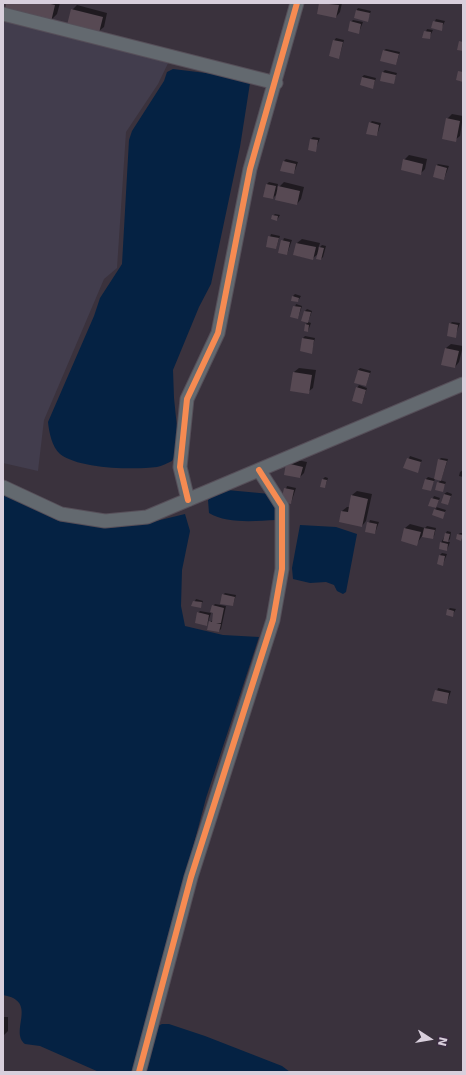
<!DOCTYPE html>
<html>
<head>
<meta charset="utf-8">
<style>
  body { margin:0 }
  #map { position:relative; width:466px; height:1075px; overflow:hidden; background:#3a323d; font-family:"DejaVu Sans",sans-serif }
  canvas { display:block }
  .frame { position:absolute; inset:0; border:4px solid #d8cfdc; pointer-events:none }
  .north { position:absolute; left:410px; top:1019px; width:40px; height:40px; -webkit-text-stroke:3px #3c2d42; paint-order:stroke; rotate:102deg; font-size:11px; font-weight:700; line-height:16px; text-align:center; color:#d8cfdc }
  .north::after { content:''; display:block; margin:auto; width:14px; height:18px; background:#d8cfdc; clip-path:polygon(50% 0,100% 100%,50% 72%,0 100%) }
</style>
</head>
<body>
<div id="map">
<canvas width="466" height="1075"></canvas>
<div class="frame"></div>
<div class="north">N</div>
</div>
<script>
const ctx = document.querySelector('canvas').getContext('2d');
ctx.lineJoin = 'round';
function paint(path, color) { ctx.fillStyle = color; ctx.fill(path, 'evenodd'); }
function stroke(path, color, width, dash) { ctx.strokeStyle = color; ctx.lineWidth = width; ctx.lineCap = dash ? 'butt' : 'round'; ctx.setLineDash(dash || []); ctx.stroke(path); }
const industrial = new Path2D(`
  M3,15L171,57L158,84L126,132L117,268L104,279L44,420L38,471L3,463Z`);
const water = new Path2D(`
  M173,69L230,76L250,83L240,147L211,284L199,307L173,370L174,398L179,447L172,461C167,463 162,466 157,467C134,470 79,469 60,454C52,447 49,432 48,422L94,316L100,298L122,264L129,140L132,131L164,81L167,72Z
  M227,490L270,494L278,502L276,520C255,521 227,524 209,513L208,500L216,494Z
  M3,494L59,521L108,528L144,524L185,514L190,531L182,570L181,606L185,626L223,635L259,637L206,798L169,938L137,1072H99L40,1046L25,1044C9,1031 39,1001 3,995Z
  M300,525L336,527L357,534L346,592L343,594L337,591L334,585L326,582L310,583L293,579L292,568Z
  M162,1024H169L205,1036L282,1066L290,1072H144L158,1026Z`);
const shadow = new Path2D(`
  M7,3H60L57,14L50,21Z
  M320,3H342L340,12L336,17L318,13Z
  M77,5L107,13L104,27L99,31L72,10Z
  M358,8L371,11L367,21L356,11Z
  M436,19L445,21L441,29L432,28Z
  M353,20L363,22L359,32L351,22Z
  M427,29L433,30L429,38L424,37Z
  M336,38L344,40L339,58L334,41Z
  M386,49L400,52L396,64L383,51Z
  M385,70L397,73L393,83L383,72Z
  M364,75L376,78L373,87L362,77Z
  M452,114L463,116L460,136L455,140L447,119Z
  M372,121L381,123L377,135L370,123Z
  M313,137L320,138L315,151L311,139Z
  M409,155L427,159L425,169L420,174L404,160Z
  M286,159L298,162L294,173L284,161Z
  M438,164L449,166L444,179L436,166Z
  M269,182L278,184L277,189L284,182L304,187L301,199L297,204L277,194L273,198L267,184Z
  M275,214L280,215L277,220L273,216Z
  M271,234L280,236L276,248L267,246Z
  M284,238L292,240L287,254L279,252Z
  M302,239L320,243L318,249L322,245L326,246L323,257L321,259L319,253L312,259L294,255L297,243Z
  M295,294L301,296L298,301L293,296Z
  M296,304L302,306L298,318L292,316Z
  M307,309L312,311L308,322L305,311Z
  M308,322L311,323L308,331L306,324Z
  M452,322L460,323L455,337L450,324Z
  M305,336L315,338L311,353L303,338Z
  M451,344L463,346L459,362L455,367L446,348Z
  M299,368L316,370L313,388L308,392L294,372Z
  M360,368L371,371L366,385L358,370Z
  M359,385L367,388L362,403L357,388Z
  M410,456L422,460L417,472L404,468Z
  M441,458L448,459L441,480L439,460Z
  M292,459L307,462L304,473L300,477L285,474Z
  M463,470V477L459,476L460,472Z
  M325,477L328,478L325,487L323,479Z
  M428,477L435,479L430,490L426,479Z
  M440,480L446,482L442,491L436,489Z
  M287,486L296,488L291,503L282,501Z
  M357,491L372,494L366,521L362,526L340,521L342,511L347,507H350L352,495Z
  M447,492L452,494L448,504L444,494Z
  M434,496L440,498L436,507L446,510L442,517L435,509L437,508L429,506Z
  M370,520L379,522L375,533L366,532Z
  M410,524L425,528L427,526L436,528L434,536L432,538L422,536L416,545L405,528Z
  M447,531L451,532L450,539L447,542H450L447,550L441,543Z
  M460,533H463L461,540L458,535Z
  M442,553L447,554L443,564L440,555Z
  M225,593L236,595L233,605L223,595Z
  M196,599L203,601L200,607L193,605Z
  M215,604L226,606L221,629L219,631L210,622L213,620L215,612L213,606Z
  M450,608L456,609L452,616L448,610Z
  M200,611L211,613L207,625L198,613Z
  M438,688L451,691L447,703L434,701Z
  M3,1017H8V1031L3,1036Z`);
const building = new Path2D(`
  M6,3H46L55,5L51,22L5,10Z
  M319,3L339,5L336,18L317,14Z
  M71,9L103,17L99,33L67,25Z
  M356,10L370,13L368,22L354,18Z
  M350,21L361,24L359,34L348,31Z
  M433,21L443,23L442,31L431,28Z
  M424,31L431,32L430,39L422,38Z
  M333,40L343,42L339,59L329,56Z
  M459,41L463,42V51L457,50Z
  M383,50L399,54L396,65L380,61Z
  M458,71L463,72V82L456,80Z
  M382,72L396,75L394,84L380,81Z
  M362,77L375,80L373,89L360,85Z
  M446,118L460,121L456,142L442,139Z
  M369,122L379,125L377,136L366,134Z
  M310,139L318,140L316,152L308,150Z
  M403,159L423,164L421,175L401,170Z
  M283,161L296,164L294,174L280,171Z
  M436,165L447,168L444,180L433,177Z
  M266,184L276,186L273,199L263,197Z
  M278,186L300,191L297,205L275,200Z
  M272,215L278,216L277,221L271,219Z
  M268,236L279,238L276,249L266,247Z
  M281,240L290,242L287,255L278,253Z
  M296,243L316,247L313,260L293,255Z
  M319,247L324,248L321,260L316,259Z
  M292,296L299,298L298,302L291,301Z
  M293,306L301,307L298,319L290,317Z
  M304,311L311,312L308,323L301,321Z
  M449,323L458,325L456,338L447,336Z
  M305,324L309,325L308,332L304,331Z
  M302,338L314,340L312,354L300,351Z
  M445,348L459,351L455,368L441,365Z
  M358,370L370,373L366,386L354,383Z
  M293,372L312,375L309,394L290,391Z
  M356,387L366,390L362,404L352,401Z
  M407,458L421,462L418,473L403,468Z
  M438,459L447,461L441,481L434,479Z
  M286,463L303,467L300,478L284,475Z
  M322,479L327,480L325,488L320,487Z
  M425,479L434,481L431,491L422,489Z
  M437,482L445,484L443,492L435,490Z
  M284,488L294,490L291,504L281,502Z
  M444,494L451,496L448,505L441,503Z
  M351,495L368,499L362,527L339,522L341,511L348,512Z
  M431,498L439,500L436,508L428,506Z
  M434,509L445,512L443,519L432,515Z
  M367,522L377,524L375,534L365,532Z
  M404,528L421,532L417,546L401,541Z
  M424,528L435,530L433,539L422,537Z
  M445,533L450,534L448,542L443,541Z
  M457,534L463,535L461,541L456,539Z
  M440,542L448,544L447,551L439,549Z
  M439,555L445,556L443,566L437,564Z
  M222,594L235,597L233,606L220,604Z
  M193,601L202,602L201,608L191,606Z
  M212,605L224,608L221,623H216L221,624L219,632L207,630L209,621L212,622L213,613L210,612Z
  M447,609L454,611L453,617L446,615Z
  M197,612L209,615L207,626L195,623Z
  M435,690L449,693L447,704L432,701Z`);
const minor = new Path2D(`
  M3,14L276,83
  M3,487L61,514L105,521L147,517L463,384
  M188,500L180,467L187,399L218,333L250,169L297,3
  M139,1072L191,877L273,620L282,569V506L259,470`);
const cycleway = new Path2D(`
  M188,500L180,467L187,399L218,333L250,169L297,3
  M139,1072L191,877L273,620L282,569V506L259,470`);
paint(industrial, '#423d4d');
paint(water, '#052243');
paint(shadow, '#0007');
paint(building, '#574953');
stroke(minor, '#564f59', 15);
stroke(minor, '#63696f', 13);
stroke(cycleway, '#f68b52', 6);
</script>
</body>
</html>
